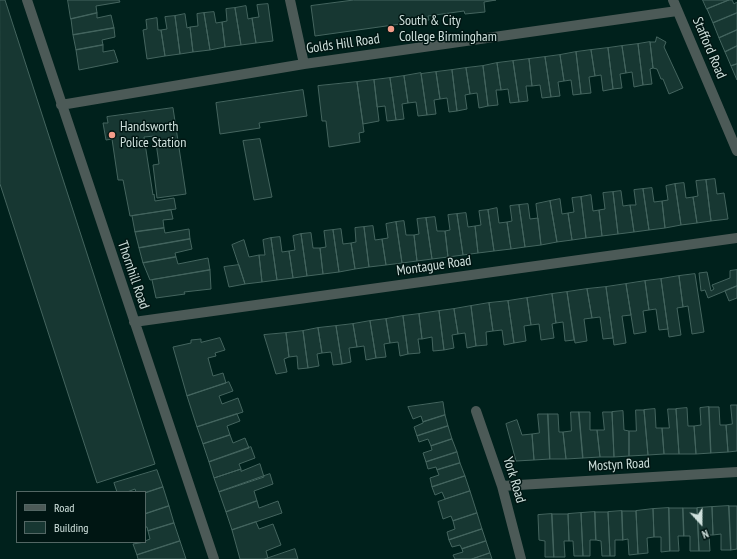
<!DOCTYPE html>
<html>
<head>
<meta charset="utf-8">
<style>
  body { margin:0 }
  #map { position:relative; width:737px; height:559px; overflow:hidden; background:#00211c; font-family:"PT Sans Narrow",sans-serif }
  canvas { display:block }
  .legend { position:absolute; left:16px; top:491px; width:130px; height:52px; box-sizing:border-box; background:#001613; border:1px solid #536764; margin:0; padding:5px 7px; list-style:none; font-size:12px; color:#cfe1dd }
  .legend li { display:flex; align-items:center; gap:8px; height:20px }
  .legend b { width:20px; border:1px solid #536764 }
  .north { position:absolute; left:681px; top:503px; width:40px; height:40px; -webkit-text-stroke:3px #001613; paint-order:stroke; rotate:159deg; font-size:11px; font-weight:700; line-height:16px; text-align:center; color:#cfe1dd }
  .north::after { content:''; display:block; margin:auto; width:14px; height:18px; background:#cfe1dd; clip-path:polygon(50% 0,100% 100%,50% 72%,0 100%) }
</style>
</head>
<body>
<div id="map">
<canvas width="737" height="559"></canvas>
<ul class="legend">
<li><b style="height:5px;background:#4c5a57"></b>Road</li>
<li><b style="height:11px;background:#173732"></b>Building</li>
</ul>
<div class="north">N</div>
</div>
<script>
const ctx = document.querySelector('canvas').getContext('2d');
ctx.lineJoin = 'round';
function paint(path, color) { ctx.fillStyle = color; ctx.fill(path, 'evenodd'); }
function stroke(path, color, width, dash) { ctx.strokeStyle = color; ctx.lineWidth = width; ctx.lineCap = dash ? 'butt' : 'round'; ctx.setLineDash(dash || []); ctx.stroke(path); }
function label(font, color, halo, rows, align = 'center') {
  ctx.font = font + ' "PT Sans Narrow",sans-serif'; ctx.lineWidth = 3; ctx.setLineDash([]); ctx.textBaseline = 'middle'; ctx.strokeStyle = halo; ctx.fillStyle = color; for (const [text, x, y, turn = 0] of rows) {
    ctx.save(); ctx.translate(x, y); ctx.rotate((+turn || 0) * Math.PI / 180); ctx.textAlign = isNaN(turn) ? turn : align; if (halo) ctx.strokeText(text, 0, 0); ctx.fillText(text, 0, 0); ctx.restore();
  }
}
const building = new Path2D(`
  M0,0H5L155,464L97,483L0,184Z
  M68,0H119L120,2L96,6L97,13L71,19Z
  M354,0H496L484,2L485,12L465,14L464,11L428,16L429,20L315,36L311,6Z
  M703,0H729L707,9Z
  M729,0H732L734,4L737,2V13L713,23L707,9Z
  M268,4L273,41L256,43L252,18L259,17L257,5Z
  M246,6L248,19L252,18L256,43L241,45L235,8Z
  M235,8L241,45L225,47L222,22L227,21L226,9Z
  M214,12L216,23L222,22L225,47L210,50L204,13Z
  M97,13V18L111,15L114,28L73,35L71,19Z
  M204,13L210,50L193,52L190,27L198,26L197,14Z
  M737,13V30L719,38L713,23Z
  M185,14L187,28L190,27L193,52L180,54L175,16Z
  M175,16L180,54L165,56L161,30L167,29L165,17Z
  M157,18L158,30H161L165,56L147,59L143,30L147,29L146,20Z
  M114,28L115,37L102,40L103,45L76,50L73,35Z
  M737,30V46L725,52L719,38Z
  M657,37L666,42L664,47L683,88L669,94L663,79H661L657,69L653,68L650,42H655Z
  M650,42L653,68L650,69L652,84L643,85L638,44Z
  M638,44L643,85L634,87L632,72L626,73L622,46Z
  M103,45V52L114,50L118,62L79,70L76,50Z
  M622,46L626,73L620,74L622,88L613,89L608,48Z
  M737,46V64L731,66L725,52Z
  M608,48L613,89L603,91L601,75L595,76L591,50Z
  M591,50L595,76L589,77L591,93L581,94L576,52Z
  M576,52L581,94L573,95L571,80L564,81L560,55Z
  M560,55L564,81L558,82L560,96L551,97L545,57Z
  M545,57L551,97L542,98L540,85L532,86L529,59Z
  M529,59L532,86H526L528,101L519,102L513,61Z
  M513,61L519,102L510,103L508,89L501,90L497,63Z
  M497,63L501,90H496L498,105L488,106L483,66Z
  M737,64V80L731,66Z
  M483,66L488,106L479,108L477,93L470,94L466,68Z
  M466,68L470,94L465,95L467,109L457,111L452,70Z
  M452,70L457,111L449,112L447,98L440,99L436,72Z
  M436,72L440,99L434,100L436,114L427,115L421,74Z
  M421,73L427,115L418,116L416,102L408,103L404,76Z
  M404,76L408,103L402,104L404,119L396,120L390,78Z
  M390,78L396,120L387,121L385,106L377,107L374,80Z
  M374,80L379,121L363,124L357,82Z
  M357,82L364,132L359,133L360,142L329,147L326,121H322L318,86Z
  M303,90L307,116L259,123L260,128L220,134L216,103Z
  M173,108L186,194L157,198L153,165L159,164L155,136L144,137L153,195L154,194L155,201L174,198L176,209L130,216L123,180H118L112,139L106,140L103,123H108L107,117Z
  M260,139L272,197L254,200L243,141Z
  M715,179L717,194L724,193L728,219L711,221L706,180Z
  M706,180L711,221L697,223L693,197L698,196L696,181Z
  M684,183L686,198L693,197L697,223L681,225L675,184Z
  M675,184L681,225L665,228L662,201L668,200L666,186Z
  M652,188L654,202L662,201L665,228L649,230L643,189Z
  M643,189L649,230L634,232L630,205H636L634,190Z
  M621,191L623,206L630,205L634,232L618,234L613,192Z
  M613,192L618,234L602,236L599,210L605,209L603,193Z
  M591,195L593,211L599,210L602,236L586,238L581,197Z
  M581,197L586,238L572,240L568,213L574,212L572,198Z
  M560,199L562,214L568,213L572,240L557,242L550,201Z
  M550,201L557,242L541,245L536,204Z
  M528,204L530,219L538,218L541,245L525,247L519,205Z
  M519,205L525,247L511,249L507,222L512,221L510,206Z
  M497,208L499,223L507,222L511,249L494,251L488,210Z
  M171,210L173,219L163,220L164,228L135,232L132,216Z
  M488,210L494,251L478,253L475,226L481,225L479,211Z
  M466,213L468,227L475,226L478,253L463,255L457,214Z
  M457,214L463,255L448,257L445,231L450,230L448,215Z
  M435,217L437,231H445L448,257L432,259L426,218Z
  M426,218L432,259L417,261L414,235L419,234L417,219Z
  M404,221L406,235H414L417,261L402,263L396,222Z
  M396,222L402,263L386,265L382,239L388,238L386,224Z
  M373,226L375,240L382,239L386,265L369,267L364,227Z
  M364,227L369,267L355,269L351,243L356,242L355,228Z
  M164,228L165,233L189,229L190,239L139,248L135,232Z
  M341,229L343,244L351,243L355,269L339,272L333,230Z
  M333,230L339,272L323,274L320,248L326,247L324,231Z
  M311,233L313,248H320L323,274L307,276L301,234Z
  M301,234L307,276L293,278L289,251L295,250L293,236Z
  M280,237L282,252L289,251L293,278L277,280L271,238Z
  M271,238L277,280L262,282L259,255H265L263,240Z
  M190,239L192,249L175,253L176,257L143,263L139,248Z
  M244,240L249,257L259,255L262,282L245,284L232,245Z
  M176,257L178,264L208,258L210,270L150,280L143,263Z
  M239,265L245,284L229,287L224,267Z
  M210,270L211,289L184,292L185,294L156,298L152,280Z
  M737,270V286L708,298L705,290L701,291L699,273L707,272L711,291L714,289L712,285L730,278V271Z
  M695,274L704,332L692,334L688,306L683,307L679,276Z
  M679,276L683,307L677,308L681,335L669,337L661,279Z
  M661,279L668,329L659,330L656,309L649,310L645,281Z
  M645,281L649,310L643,311L646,332L634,334L626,284Z
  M626,284L631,315L622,316L626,343L614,345L606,287Z
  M737,286V298L729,301L725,291Z
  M606,287L613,338L603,339L600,317L592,318L587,289Z
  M587,289L592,318L584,319L587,341L575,343L567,292Z
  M567,292L574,340L565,341L563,322L556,323L552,294Z
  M552,294L556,323L552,324L554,338L541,340L539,324L531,325L527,298Z
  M527,298L531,325L524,326L526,341L514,343L508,301Z
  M508,301L514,343L504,345L502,330L493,331L489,303Z
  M489,303L493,331L486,332L487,345L476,346L471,306Z
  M471,306L476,346L467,348L465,333L458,334L454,309Z
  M454,309L458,334L452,335L454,348L444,350L439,311Z
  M439,311L444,350L433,351L432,337L422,339L419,314Z
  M419,314L422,339H418L420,353L408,354L403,316Z
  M403,316L408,354L400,356L398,342L390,343L386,319Z
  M386,319L390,343L384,344L386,357L376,358L370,321Z
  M370,321L376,358L366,360L364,346L357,347L353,324Z
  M353,324L357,347L349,348L351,362L342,364L336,326Z
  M336,326L342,364L333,365L331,352L322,353L318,328Z
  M318,328L322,353L317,354L319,366L308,368L303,331Z
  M303,331L308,368L298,369L297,356L289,357L286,333Z
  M286,333L289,357L284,359L287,372L276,374L264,335Z
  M220,338L225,350L215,353L216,356L208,358L213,376L223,373L226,383L187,396L173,347L191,343V340L201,339V342Z
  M229,382L233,391L219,396L222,404L238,398L243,412L197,427L187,396Z
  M443,402L445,415L423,422L421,416L413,419L408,407Z
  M731,405H737V451L728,452L726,425L732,424Z
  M709,407L711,453L696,454L694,426L701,425L700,408Z
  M709,407H719L720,425H726L728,452L711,453Z
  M687,408L688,426H694L696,454H679L676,409Z
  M655,409L656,428H662L664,454L648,455L644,410Z
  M668,409H676L679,454H664L662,428H669Z
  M636,410H644L648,455L629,456V431H636Z
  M623,411L624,430L629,431V456L614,457L612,412Z
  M571,412H579L583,458L566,459L563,432L571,431Z
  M579,412H590V430H597L600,457L583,458Z
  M603,412H612L614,457H600L597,430H604Z
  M237,414L240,421L227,426L230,435L203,444L197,427Z
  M538,414H548L550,459L534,460L532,434L539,433Z
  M548,414H558L559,432H563L566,459H550Z
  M445,415L448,426L417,436L414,427L423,423V422Z
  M517,420L522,435L532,434L534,460L516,461L506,424Z
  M448,426L452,439L431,446L428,439L419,442L417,436Z
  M230,435L233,443L245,438L249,448L209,462L203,444Z
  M452,439L457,452L426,462L423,453L432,450L431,446Z
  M251,447L255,458L239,464L241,469L214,478L209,462Z
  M457,452L460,463L437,470L436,467L428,469L426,462Z
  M460,463L465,476L432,487L430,478L439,475L437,470Z
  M260,464L264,477L219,492L214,478L241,469V471Z
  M157,470L163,487L145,493V492H136L135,489L127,492H117L114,483Z
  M270,474L273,484L254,491L257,501L226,512L219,492Z
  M465,476L470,491L445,499L442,492L435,495L432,487Z
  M163,487L169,506L145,514V493Z
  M470,491L477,513L453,521L451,516L443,519L438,502Z
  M257,501L259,508L278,501L282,513L232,530L226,512Z
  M169,506L174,523L148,531L147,527H145V514Z
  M729,506L731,550H721V534L713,535L712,507Z
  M729,506H737V549L731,550Z
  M712,507L713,535H709L710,551H699L697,508Z
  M669,508L670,551L661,552V537H654L653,509Z
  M669,508H683L684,536H678L679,551H670Z
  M683,508H697L699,551H690V536H684Z
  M653,509L654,537L647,538L648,553L638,554L636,511Z
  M622,511H636L638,554L629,555L628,539L623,540Z
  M622,511L623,540H615V556H610L608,512Z
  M595,512L596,540H590V556H583L581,513Z
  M595,512H608L610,556H602L601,541L596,540Z
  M477,513L482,529L449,540L447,532L455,529L453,521Z
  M581,513L583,556H574L573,541H569L568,514Z
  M552,514H568L569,541H564L565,557H554Z
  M552,514L554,557H545V541L539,540L538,515Z
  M256,522L259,529L273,524L281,545L266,551L268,558L265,559H240L232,530Z
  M174,523L180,541L137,555L133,544L145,542V541L150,539L148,531Z
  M482,529L486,541L462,549L460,545L452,547L449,540Z
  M180,541L186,559H138L137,555Z
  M486,541L490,553L472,559H455L453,555L463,552L462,549Z
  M295,549L298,559H265Z
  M490,553L492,559H472Z`);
const minor = new Path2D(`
  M27,0L214,559
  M290,0L304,64
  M673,0L737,151
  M61,105L304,64L677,11
  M134,322L737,238
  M476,411L502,486L521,559
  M502,486L737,472`);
const markers = [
  [391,29,4,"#f49d8a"],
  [112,135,4,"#f49d8a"]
];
const poiNames = [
  ["South & City",399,21],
  ["College Birmingham",399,37],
  ["Handsworth",120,127],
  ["Police Station",120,143]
];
const streetNames = [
  ["Golds Hill Road",343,44,-8],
  ["Stafford Road",709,48,67],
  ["Montague Road",434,266,-8],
  ["Thornhill Road",133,275,71],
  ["Mostyn Road",619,465,-3],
  ["York Road",514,480,73]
];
paint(building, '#173732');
stroke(building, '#44655f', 1);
stroke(minor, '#4c5a57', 10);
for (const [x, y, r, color] of markers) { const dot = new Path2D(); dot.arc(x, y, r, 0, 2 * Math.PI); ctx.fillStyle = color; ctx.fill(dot); stroke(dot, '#001613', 1.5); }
label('14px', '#cfe1dd', '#001613', poiNames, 'left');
label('14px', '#cfe1dd', '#001613', streetNames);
</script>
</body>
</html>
